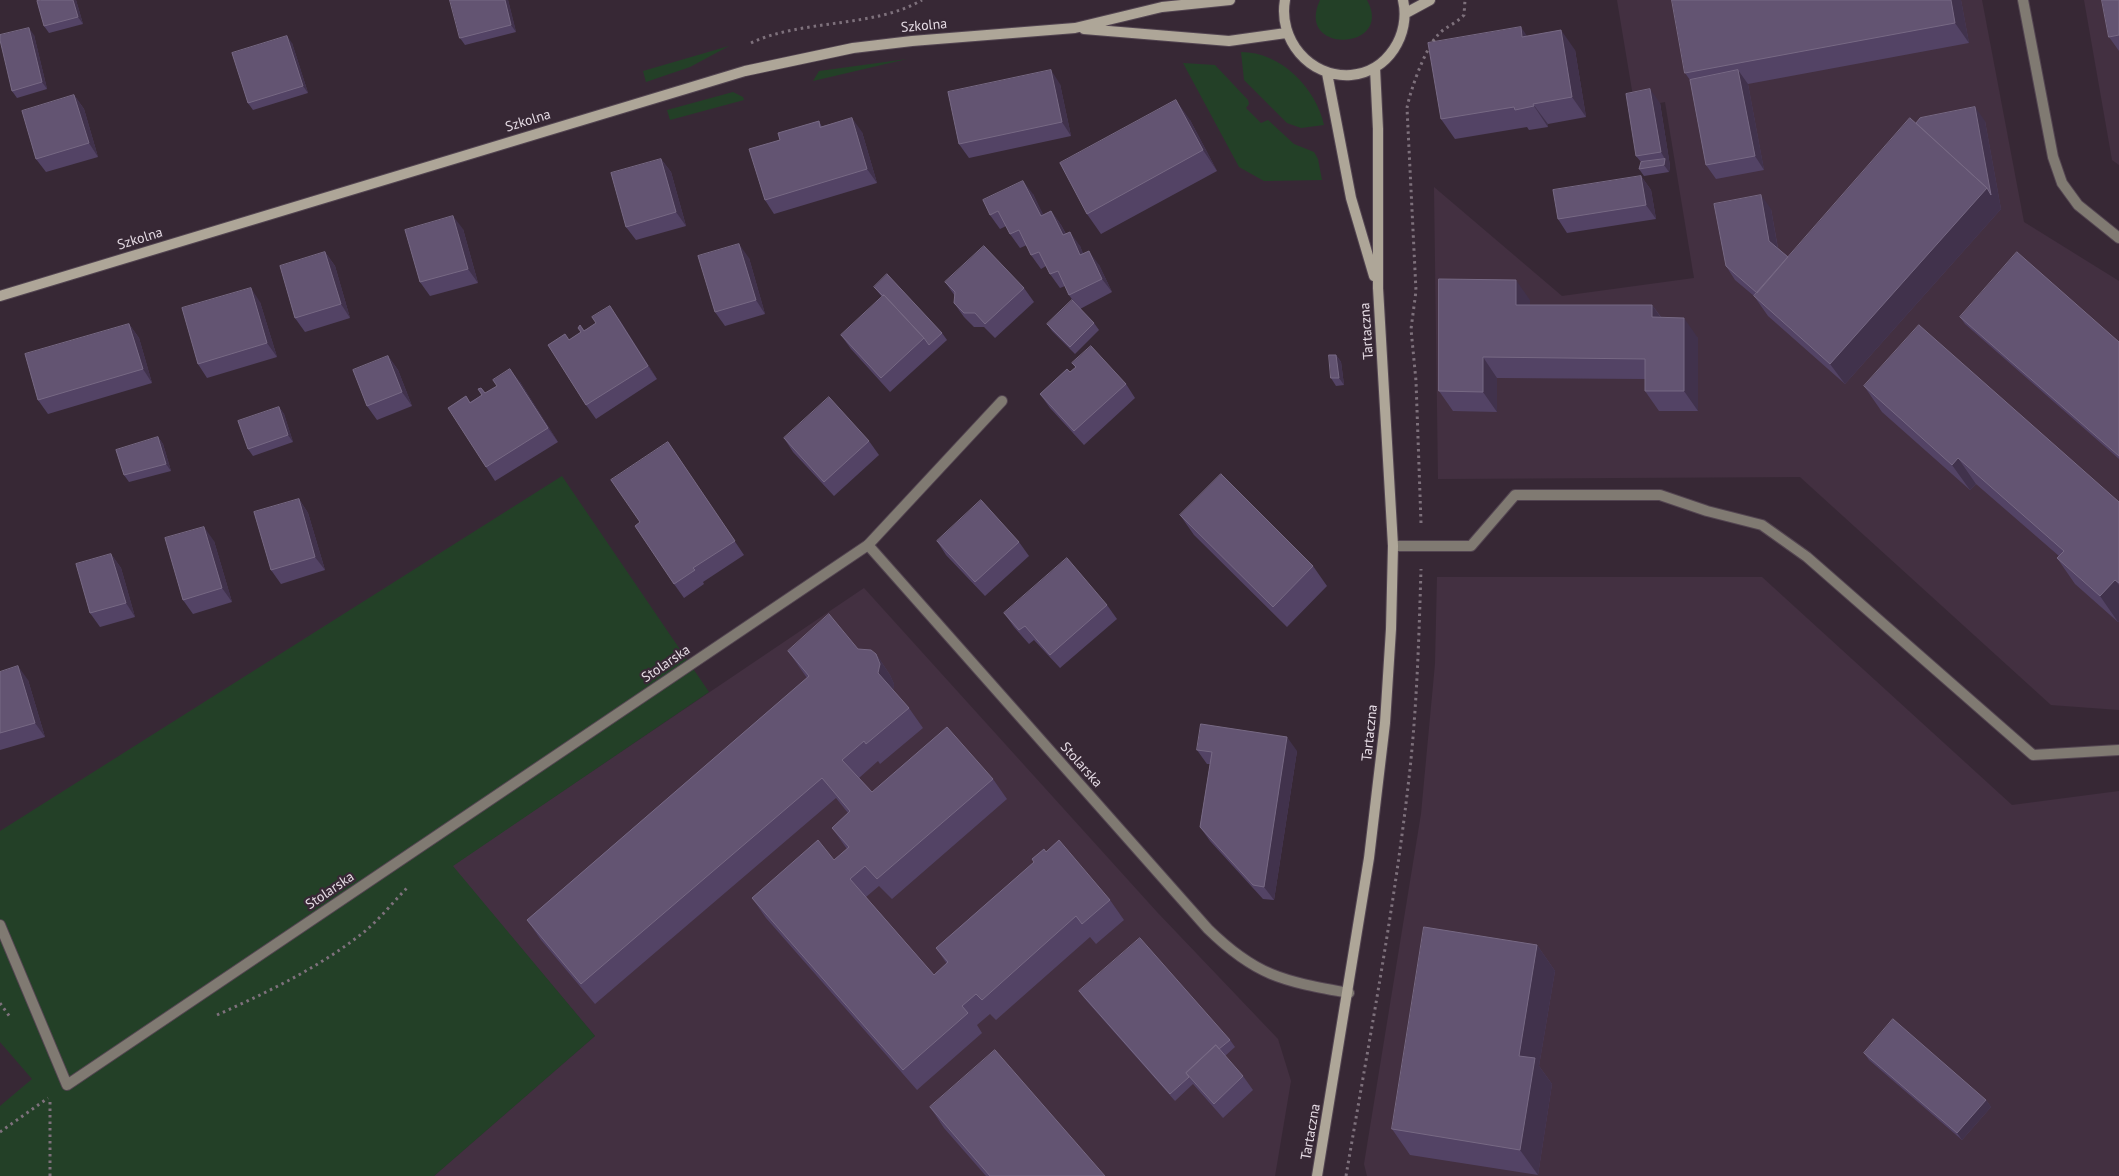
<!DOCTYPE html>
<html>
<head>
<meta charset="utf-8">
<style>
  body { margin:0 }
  canvas { display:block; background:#372835 }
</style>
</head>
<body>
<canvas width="2119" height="1176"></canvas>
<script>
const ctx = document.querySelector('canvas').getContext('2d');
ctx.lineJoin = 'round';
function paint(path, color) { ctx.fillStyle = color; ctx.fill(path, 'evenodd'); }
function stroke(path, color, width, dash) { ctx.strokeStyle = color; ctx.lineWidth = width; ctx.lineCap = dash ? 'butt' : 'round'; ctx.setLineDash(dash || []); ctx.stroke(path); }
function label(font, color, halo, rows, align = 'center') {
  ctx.font = font + ' "PT Sans",sans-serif'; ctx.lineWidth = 4.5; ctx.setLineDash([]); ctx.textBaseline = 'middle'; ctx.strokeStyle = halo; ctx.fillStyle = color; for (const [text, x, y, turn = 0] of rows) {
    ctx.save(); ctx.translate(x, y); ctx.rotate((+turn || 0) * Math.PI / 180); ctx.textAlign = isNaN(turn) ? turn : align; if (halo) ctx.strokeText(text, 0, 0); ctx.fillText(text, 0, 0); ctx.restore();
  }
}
const built = new Path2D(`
  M1617,0H1982L2024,222L2119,281V710L2051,705L1800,477L1438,479L1434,187L1562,296L1694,278L1665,102L1635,108Z
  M2084,0H2119V165L2112,160Z
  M1437,577H1762L2012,805L2119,791V1176H1367L1364,1164L1421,814L1435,664Z
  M864,588L1157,912L1278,1039L1291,1081L1275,1176H434L595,1036L452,866Z`);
const green = new Path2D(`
  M1320,0H1367C1395,51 1294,55 1320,0Z
  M729,46L690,67L646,82L643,71Z
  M1241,52C1281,52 1316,88 1324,125L1301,128L1287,123L1244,80Z
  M907,59L813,81L819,71Z
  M1183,63L1215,65L1248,100L1249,104L1246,108L1261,123L1268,120L1294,144L1314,152L1318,159L1322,180L1264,181L1239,167Z
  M733,92L743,97L744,100L670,120L667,110Z
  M562,476L709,692L453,866L595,1036L434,1176H0V1106L32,1079L0,1042V831Z`);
const path = new Path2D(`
  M751,43C801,19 875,28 922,0
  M1421,523L1416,381L1411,329L1416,291L1407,108C1410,91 1425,49 1437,36C1444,27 1456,24 1464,15L1465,0
  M0,1003L10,1017
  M217,1015C268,992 320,967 364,932C380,919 393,902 407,888
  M0,1132L48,1098
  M50,1176V1102
  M1346,1176C1369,1041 1395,906 1410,769C1417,703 1419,636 1421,569`);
const lane = new Path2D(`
  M2023,0L2053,157L2062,183L2078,205L2119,238
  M868,545L1002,401
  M1393,546H1471L1515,495H1660L1707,511L1762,525L1807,557L2033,755L2119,750`);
const street = new Path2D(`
  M0,925L67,1085L868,545L1208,929C1257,977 1284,981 1349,993`);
const secondary = new Path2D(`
  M1285,0C1278,39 1309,78 1351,75C1388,72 1411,34 1403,0
  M1406,13L1430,0
  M1084,29L1229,41L1286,33
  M1327,73L1351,198L1374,276
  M0,296L745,71L853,48L912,41L1075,28L1162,7L1230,0
  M1317,1176L1369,858L1385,723L1391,629L1393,546L1378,288V129L1375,68`);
const wall = new Path2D(`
  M76,0L83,24L49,33L44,26Z
  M508,0L516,32L465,45L460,38Z
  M1961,0L1969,43L1748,84L1764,170L1716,179L1706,165L1690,80L1685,73Z
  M2119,0V51L2109,37Z
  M34,35L47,89L17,98L12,91Z
  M1527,36L1575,50L1586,117L1548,124V127L1529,130L1527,127L1455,139L1441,119Z
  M292,43L308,93L253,110L248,103Z
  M1060,84L1071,136L969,158L959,144Z
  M74,95L84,109L98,157L46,172L36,159Z
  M1660,103L1670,166L1669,172L1644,176L1639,169L1641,162L1636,156Z
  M1190,120L1217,171L1101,234L1087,214Z
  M819,121L822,127L862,132L877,183L774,214L765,200L780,140Z
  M1985,121L2001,209L1845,384L1768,316L1754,296L1735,280L1726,266L1771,209L1778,248L1788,257L1916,123Z
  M661,159L671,172L686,226L636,240L626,227Z
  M1641,176L1651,190L1656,219L1567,233L1558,219Z
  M1033,194L1043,215L1051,211L1061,225L1066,234L1080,246L1083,254L1099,265L1112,292L1080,309L1094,323L1099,330L1075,354L1052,331L1047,324L1076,305L1069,295L1065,286L1060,288L1050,274L1046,266L1041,269L1031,255L1027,245L1020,248L1010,234L1006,226L1000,229L990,215Z
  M463,229L478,283L430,296L420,282Z
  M325,252L335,266L350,318L305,332L295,318Z
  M749,258L765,314L725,326L715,312Z
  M945,282L1024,288L1034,302L995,338L984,327H974L964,317L954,303L955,296Z
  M874,287L942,333L947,340L890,392L851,349L841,335L882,297Z
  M1530,300V305H1652L1661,317L1698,338V411H1659L1645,391V379L1497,378V412L1453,411L1439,391Z
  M260,302L277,357L207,378L198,364Z
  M1960,317L2119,342V459L1965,324Z
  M619,319L657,379L596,419L586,405L569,340L584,330Z
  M129,324L139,338L152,383L48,414L38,400Z
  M1336,355L1341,362L1344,385L1336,386L1331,378Z
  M388,356L398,370L412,406L377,420L367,406Z
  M1072,363L1126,384L1135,398L1084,445L1050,408L1040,394L1076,368Z
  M520,382L558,442L495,481L486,467L466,396L470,402L482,395L481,388L485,393Z
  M1864,386L2119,502V621L2118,622L2075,584L2057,558L2059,556L1976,484L1970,490L1882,412Z
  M279,407L284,414L293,442L253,456L248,449Z
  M158,437L163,444L171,471L129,482L124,475Z
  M784,438L869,441L879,455L834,496L793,452Z
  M668,442L744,555L703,582L704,584L684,598L674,584L640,522Z
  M299,499L308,513L325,570L281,584L271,570Z
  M1180,515L1313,566L1327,586L1287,627L1194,535Z
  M214,541L232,602L193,614L183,600Z
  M937,541L1019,542L1029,556L985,596L946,555Z
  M111,554L121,568L135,617L100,627L90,613Z
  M1107,605L1117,619L1060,668L1034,640L1029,644L1014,627L1004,613Z
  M858,649L876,654L890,675L894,684L893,690L909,708L923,728L880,764L878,761L859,778L872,792L993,779L1007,799L892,899L879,886L866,897L934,975L947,964L936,948L1046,852L1110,900L1124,920L1096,944L1090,937L996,1020L990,1014L977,1025L982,1033L917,1090L766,918L752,898L834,860L847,849L832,828L848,813L836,798L595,1004L541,940L527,920L807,678L788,651Z
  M0,672L28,680L45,737L0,750Z
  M1197,750L1297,751L1274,900L1263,899L1210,841L1200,827L1210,764H1207Z
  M1537,945L1555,971L1539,1066L1552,1084L1538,1175L1410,1155L1392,1129Z
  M1079,991L1230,1040L1235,1047L1225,1056L1243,1076L1253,1090L1223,1118L1193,1084L1175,1101L1084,998Z
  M1864,1053L1986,1100L1991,1107L1962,1140L1869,1060Z
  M930,1107L1105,1176H986L944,1128Z`);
const shadedWall = new Path2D(`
  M73,0H76L83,24L78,17Z
  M505,0H508L516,32L511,25Z
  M1951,0H1961L1969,43L1955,23Z
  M1521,27L1535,48L1522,37Z
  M29,28L34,35L47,89L42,82Z
  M1561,30L1575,50L1586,117L1572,97Z
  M287,36L292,43L308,93L303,86Z
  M1051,70L1060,84L1071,136L1062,122Z
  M1738,70L1748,84L1764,170L1755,156Z
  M1650,89L1660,103L1670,166L1669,172L1664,165L1665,159L1661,152Z
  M74,95L84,109L98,157L89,143Z
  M1176,100L1190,120L1217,171L1203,150Z
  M1533,104L1548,124V127L1534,106Z
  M1975,107L1985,121L2001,209L1845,384L1830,364Z
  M852,118L862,132L877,183L867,169Z
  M661,159L671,172L686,226L676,212Z
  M1641,176L1651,190L1656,219L1646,205Z
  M1023,181L1033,194L1051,230L1041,216Z
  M1761,195L1771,209L1779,255L1769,241Z
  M1051,211L1061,225L1073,249L1063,235Z
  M453,216L463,229L478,283L468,269Z
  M1070,232L1080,246L1090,269L1080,255Z
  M739,244L749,258L765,314L756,300Z
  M1089,251L1099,265L1112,292L1102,279Z
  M325,252L335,266L350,318L341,304Z
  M1516,280L1530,300V325L1516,305Z
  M251,288L260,302L277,357L267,343Z
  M1652,305L1666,325L1652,317Z
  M610,306L619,319L657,379L648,366Z
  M1684,318L1698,338V411L1684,391Z
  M129,324L139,338L152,383L143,369Z
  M1336,355L1341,362L1344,385L1339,378Z
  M388,356L398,370L412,406L402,392Z
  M1483,357L1497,378V412L1483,392Z
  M510,369L520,382L558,442L548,428Z
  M279,407L284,414L293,442L288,435Z
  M158,437L163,444L171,471L166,464Z
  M1958,458L1976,484L1970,490L1952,465Z
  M299,499L308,513L325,570L315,557Z
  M204,527L214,541L232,602L222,588Z
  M111,554L121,568L135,617L126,603Z
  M2115,580L2119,585V621L2118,622L2100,596Z
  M876,654L890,675L894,684L893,693L878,673Z
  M18,666L28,680L45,737L35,723Z
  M1287,737L1297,751L1274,900L1264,887Z
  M1537,945L1555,971L1539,1066L1552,1084L1538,1175L1520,1150L1519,1056Z
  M1986,1100L1991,1107L1962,1140L1957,1133Z`);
const building = new Path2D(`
  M41,0H73L78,17L44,26L37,1Z
  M450,0H505L511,25L460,38Z
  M1672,0H1951L1955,23L1685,73Z
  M2102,0H2119V35L2109,37Z
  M1521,27L1522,37L1561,30L1572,97L1533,104L1534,106L1515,110L1514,107L1441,119L1428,43Z
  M29,28L42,82L12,91L0,40V35Z
  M287,36L303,86L248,103L232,53Z
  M1051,70L1062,122L959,144L948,92Z
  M1738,70L1755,156L1706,165L1690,80Z
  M1650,89L1661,152L1636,156L1626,94Z
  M74,95L89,143L36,159L22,111Z
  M1176,100L1203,150L1087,214L1060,163Z
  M1975,107L1991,195L1987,188L1916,123L1920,118Z
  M852,118L867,169L765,200L749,149L780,140L778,133L819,121L820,127Z
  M1910,118L1987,188L1830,364L1754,296Z
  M661,159L676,212L626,227L611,173Z
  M1665,159L1664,165L1639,169L1641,162Z
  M1641,176L1646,205L1558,219L1553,190Z
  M1023,181L1041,216L1051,211L1063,235L1070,232L1080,255L1089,251L1102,279L1069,295L1058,271L1050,274L1039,252L1031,255L1019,230L1010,234L998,211L990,215L983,200Z
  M1761,195L1769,241L1788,257L1757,293L1726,266L1714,204Z
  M453,216L468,269L420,282L405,230Z
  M739,244L756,300L715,312L698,256Z
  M984,246L1024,288L985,324L975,313H964L954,303L955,292L945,282Z
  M325,252L341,304L295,318L280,266Z
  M2017,252L2119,342V456L1960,317Z
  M887,274L942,333L929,345L924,338L884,295L883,296L874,287Z
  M1439,279L1516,280V305H1652V317L1684,318V391H1645V359L1483,357V392L1439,391Z
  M251,288L267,343L198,364L182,308Z
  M884,295L924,338L881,378L841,335Z
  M1072,300L1094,323L1070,347L1047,324Z
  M610,306L648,366L586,405L548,345L565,334L569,340L581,332L578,328L580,325L584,331L596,323L592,317Z
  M129,324L143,369L38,400L25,354Z
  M1919,325L2119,502V583L2115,580L2100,596L2057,558L2064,551L1958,458L1952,465L1864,386Z
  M1091,346L1126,384L1074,431L1040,394L1067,369L1070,372L1076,367L1072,363Z
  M1329,355H1336L1339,378H1331Z
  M388,356L402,392L367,406L353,370Z
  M510,369L548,428L486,467L448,408L466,396L470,403L482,395L478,389L481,388L485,393L497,386L493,380Z
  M829,397L869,441L824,482L784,438Z
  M279,407L288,435L248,449L238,421Z
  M158,437L166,464L124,475L116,450Z
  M668,442L735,541L693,568L695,570L674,584L635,526L640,522L611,480Z
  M1221,474L1313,566L1273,607L1180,515Z
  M299,499L315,557L271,570L254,512Z
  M981,500L1019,542L975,582L937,541Z
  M204,527L222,588L183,600L165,538Z
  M111,554L126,603L90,613L76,564Z
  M1067,558L1107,605L1050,655L1025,626L1019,630L1004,613Z
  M829,614L858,649L871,650L876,654L880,664L878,673L909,708L866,744L864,741L842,760L872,792L947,727L993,779L877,879L865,866L850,879L934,975L948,962L936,948L1034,862L1032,859L1044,849L1046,852L1059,840L1110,900L1082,924L1076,916L982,1000L976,994L962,1006L968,1013L903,1070L752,898L818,840L834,860L849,847L832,828L850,811L822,778L581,984L527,920L809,676L788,651Z
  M18,666L35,723L0,733V672Z
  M1201,724L1287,737L1264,887L1253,885L1200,827L1212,752L1197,750Z
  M1424,927L1537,945L1519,1056L1535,1058L1520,1150L1392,1129Z
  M1140,938L1230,1040L1219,1049L1216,1045L1186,1073L1189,1077L1170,1094L1079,991Z
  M1893,1019L1986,1100L1957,1133L1864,1053Z
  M1216,1045L1243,1076L1214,1104L1186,1073Z
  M995,1050L1105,1176H990L930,1107Z`);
const streetNames = [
  ["Szkolna",924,26,-5],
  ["Szkolna",528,121,-17],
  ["Szkolna",140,239,-17],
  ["Tartaczna",1367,331,-94],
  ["Stolarska",666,664,-34],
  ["Tartaczna",1370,733,-84],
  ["Stolarska",1081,765,48],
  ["Stolarska",330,891,-34],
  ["Tartaczna",1311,1132,-80]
];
paint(built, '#433041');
paint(green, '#234027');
stroke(lane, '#534551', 12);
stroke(street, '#534551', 12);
stroke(secondary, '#534551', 12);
stroke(path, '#7e717c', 3, [2.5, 4]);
stroke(lane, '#807a72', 10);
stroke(street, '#807a72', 10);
stroke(secondary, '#aea698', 10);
paint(wall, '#534365');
paint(shadedWall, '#41324c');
paint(building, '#635472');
stroke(building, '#776984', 1);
label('14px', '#e5dbe4', '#372835', streetNames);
</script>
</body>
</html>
